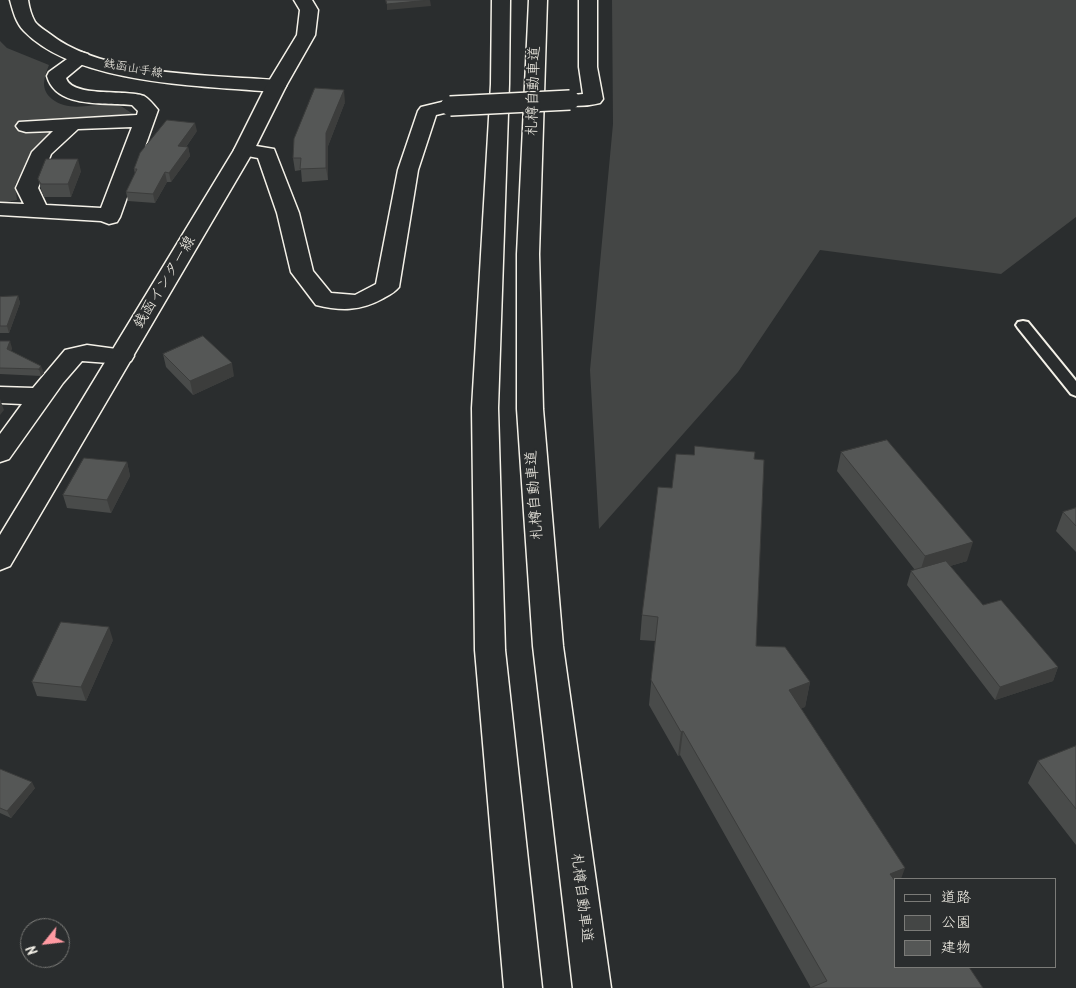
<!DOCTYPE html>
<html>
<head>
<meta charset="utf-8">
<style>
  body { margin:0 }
  #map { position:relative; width:1076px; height:988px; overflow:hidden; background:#2a2d2e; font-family:Kalam,"Klee One",sans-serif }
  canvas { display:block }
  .legend { position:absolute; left:894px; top:878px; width:162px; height:90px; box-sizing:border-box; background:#2a2d2e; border:1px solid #7b7b78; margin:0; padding:6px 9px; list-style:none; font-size:15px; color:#f4f1e8 }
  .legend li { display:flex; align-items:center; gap:10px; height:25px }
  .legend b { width:25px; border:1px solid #7b7b78 }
  .north { position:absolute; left:20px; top:918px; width:50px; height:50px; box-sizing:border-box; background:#2a2d2e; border:1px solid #7b7b78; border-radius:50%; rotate:241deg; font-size:14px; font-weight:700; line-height:20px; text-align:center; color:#f4f1e8 }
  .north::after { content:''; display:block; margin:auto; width:18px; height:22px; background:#ff9aa2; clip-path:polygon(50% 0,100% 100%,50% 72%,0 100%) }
</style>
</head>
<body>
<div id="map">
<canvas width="1076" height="988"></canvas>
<ul class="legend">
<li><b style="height:6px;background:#2a2d2e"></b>道路</li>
<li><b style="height:14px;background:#444645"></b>公園</li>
<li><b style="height:14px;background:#555756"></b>建物</li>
</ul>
<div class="north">N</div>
</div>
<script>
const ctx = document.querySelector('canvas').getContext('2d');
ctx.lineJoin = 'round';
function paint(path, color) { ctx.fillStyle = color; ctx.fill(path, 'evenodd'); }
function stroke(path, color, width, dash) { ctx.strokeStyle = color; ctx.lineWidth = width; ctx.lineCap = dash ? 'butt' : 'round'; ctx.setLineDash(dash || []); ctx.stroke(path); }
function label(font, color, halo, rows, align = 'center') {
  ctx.font = font + ' Kalam,"Klee One",sans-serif'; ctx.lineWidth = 4; ctx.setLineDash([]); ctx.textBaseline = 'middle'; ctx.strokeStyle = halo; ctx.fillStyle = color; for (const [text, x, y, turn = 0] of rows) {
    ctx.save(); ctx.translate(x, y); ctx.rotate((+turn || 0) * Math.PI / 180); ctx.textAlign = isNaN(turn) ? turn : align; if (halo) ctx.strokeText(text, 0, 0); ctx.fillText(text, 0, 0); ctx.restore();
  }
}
const green = new Path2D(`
  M612,0H1076V217L1001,274L820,250L738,372L599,529L590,370L613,124Z
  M0,41L7,48L49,65C44,78 40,89 52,99C72,115 98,100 120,106C124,107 129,112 133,114L66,118L32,154L15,185L17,200L0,203Z`);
const lane = new Path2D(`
  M1023,321L1028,322L1076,381V396L1071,394L1018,328L1016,325L1018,322Z`);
const street = new Path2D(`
  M579,0H597V67L603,99L600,103C588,106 575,107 563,104L560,100L563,96L583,94L579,67Z
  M81,52L88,54L90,58L66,78C72,98 126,89 144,96C149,99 154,105 158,110L120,217L117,222L109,224L101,221L0,215V203L24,204L16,188L32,152L53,131L26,132L19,130L16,126L19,122L137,115L138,111L132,105C105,102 56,109 47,76L49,72L74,54ZM132,127L101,208L46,205L38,188L51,154L78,129Z
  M450,100L457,102L460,106L457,110L436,115L418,170L399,287C394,293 389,295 382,299C360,311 341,311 316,305L291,272L277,213L258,158L237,154L234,150L237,146L244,144L274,149L299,213L313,271L331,293L355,295L376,284L398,170L418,111L421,107Z
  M87,345L131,351L134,356L131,361L122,364L82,361L63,383L9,459L0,462V434L22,404L0,403V387L33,388L65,350Z`);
const secondary = new Path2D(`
  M10,0H28C29,7 31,15 35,22C39,27 45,30 50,34C103,76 210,75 276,80L283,82L286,86L283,90L276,92C205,86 76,85 24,31C16,23 13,11 10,0Z`);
const primary = new Path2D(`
  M294,0H312L318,10L315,35L286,86L254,150L10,566L0,570V535L234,150L266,86L297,35L300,10Z`);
const highway = new Path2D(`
  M492,0H510L509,84L498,408L505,650L542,988H504L475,650L472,408L491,84Z
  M529,0H547L539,254L543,409L563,646L611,988H573L533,646L517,409V254Z`);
const streetBridge = new Path2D(`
  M450,106L570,100`);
const wall = new Path2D(`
  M345,102L328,146V180L302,182L301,170L295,171L293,158Z
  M197,131L186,147H188L190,156L171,182H167L155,203L128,201L126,192L135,174L134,169Z
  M81,171L71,197H44L42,192L38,179Z
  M18,296L20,303L9,333H0V297Z
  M0,341L12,348L11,351L44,373L41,376L0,374Z
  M163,354L234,376L193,395L166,367Z
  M841,452L967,561L950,566L983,605L1058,667L1053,681L995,700L907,585L911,571L915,570L837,471Z
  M694,455L754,459L756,646L810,682L805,707L801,708L895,879V967L811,988L680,755L678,756L649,705L655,641L640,640L642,615Z
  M127,462L130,476L111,513L67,508L63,495Z
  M1076,508V552L1056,531L1063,512Z
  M113,640L86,701L37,696L32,682Z
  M1076,746V845L1028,783L1038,761Z
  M0,769L35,788L11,818L0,813Z`);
const shadedWall = new Path2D(`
  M430,0L431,6L387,10V4Z
  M344,90L345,102L328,146V180L326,168V133Z
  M195,123L197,131L180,155L178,146Z
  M188,147L190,156L171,182L169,173Z
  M78,159L81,171L71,197L68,184Z
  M165,172L167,182L155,203L153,194Z
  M18,296L20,303L9,333L7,326Z
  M10,341L12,348L9,356L7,349Z
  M232,363L234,376L193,395L190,381Z
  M41,366L44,373L41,376L39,369Z
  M0,399L4,410L0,415Z
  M127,462L130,476L111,513L107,500Z
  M973,542L967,561L919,575L925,556Z
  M109,627L113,640L86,701L81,687Z
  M1058,667L1053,681L995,700L1000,687Z
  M810,682L805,707L784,714L789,690Z
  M683,731L680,755L678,756L681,732Z
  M32,782L35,788L11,818L7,811Z
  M905,868L901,879H895V892L890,874Z`);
const building = new Path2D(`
  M386,0H430L387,4Z
  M315,88L344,90L326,133V168L300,169L301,158H293L294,139Z
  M167,120L195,123L178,146L188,147L169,173L165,172L153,194L126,192L137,169H134L140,153Z
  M46,159H78L68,184H41L38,179Z
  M18,296L7,326H0V297Z
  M203,336L232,363L190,381L163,354Z
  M0,341H10L7,349L41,366L39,369L0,368Z
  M887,440L973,542L925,556L841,452Z
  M695,446L755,452L754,459L764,460L756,646L785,647L810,682L789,690L905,868L890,874L895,881V967H969L983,988H810L827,981L683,731L681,732L651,680L658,617L642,615L658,487L672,488L676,454L694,455Z
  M84,458L127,462L107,500L63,495Z
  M1076,508V526L1063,512Z
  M946,561L983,605L1001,600L1058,667L1000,687L911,571Z
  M61,622L109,627L81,687L32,682Z
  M1076,746V809L1038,761Z
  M0,769L32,782L7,811L0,808Z`);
const farStreetnames = [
  ["銭函山手線",133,70,10]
];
const streetNames = [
  ["札樽自動車道",535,91,-88],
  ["銭函インター線",166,283,-59],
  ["札樽自動車道",536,495,-94],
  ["札樽自動車道",580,898,83]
];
paint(green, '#444645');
stroke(lane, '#f4f1e8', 4);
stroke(street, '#f4f1e8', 3);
stroke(secondary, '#f4f1e8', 3);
stroke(primary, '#f4f1e8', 3);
stroke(highway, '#f4f1e8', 3);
paint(lane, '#2a2d2e');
paint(street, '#2a2d2e');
paint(secondary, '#2a2d2e');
paint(primary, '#2a2d2e');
paint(highway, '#2a2d2e');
stroke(streetBridge, '#f4f1e8', 22, []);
stroke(streetBridge, '#2a2d2e', 19);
paint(wall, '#494b4a');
paint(shadedWall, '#3c3d3c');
paint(building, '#555756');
stroke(building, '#3c3d3c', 1);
label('12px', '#f4f1e8', '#2a2d2e', farStreetnames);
label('15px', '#f4f1e8', '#2a2d2e', streetNames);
</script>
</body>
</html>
